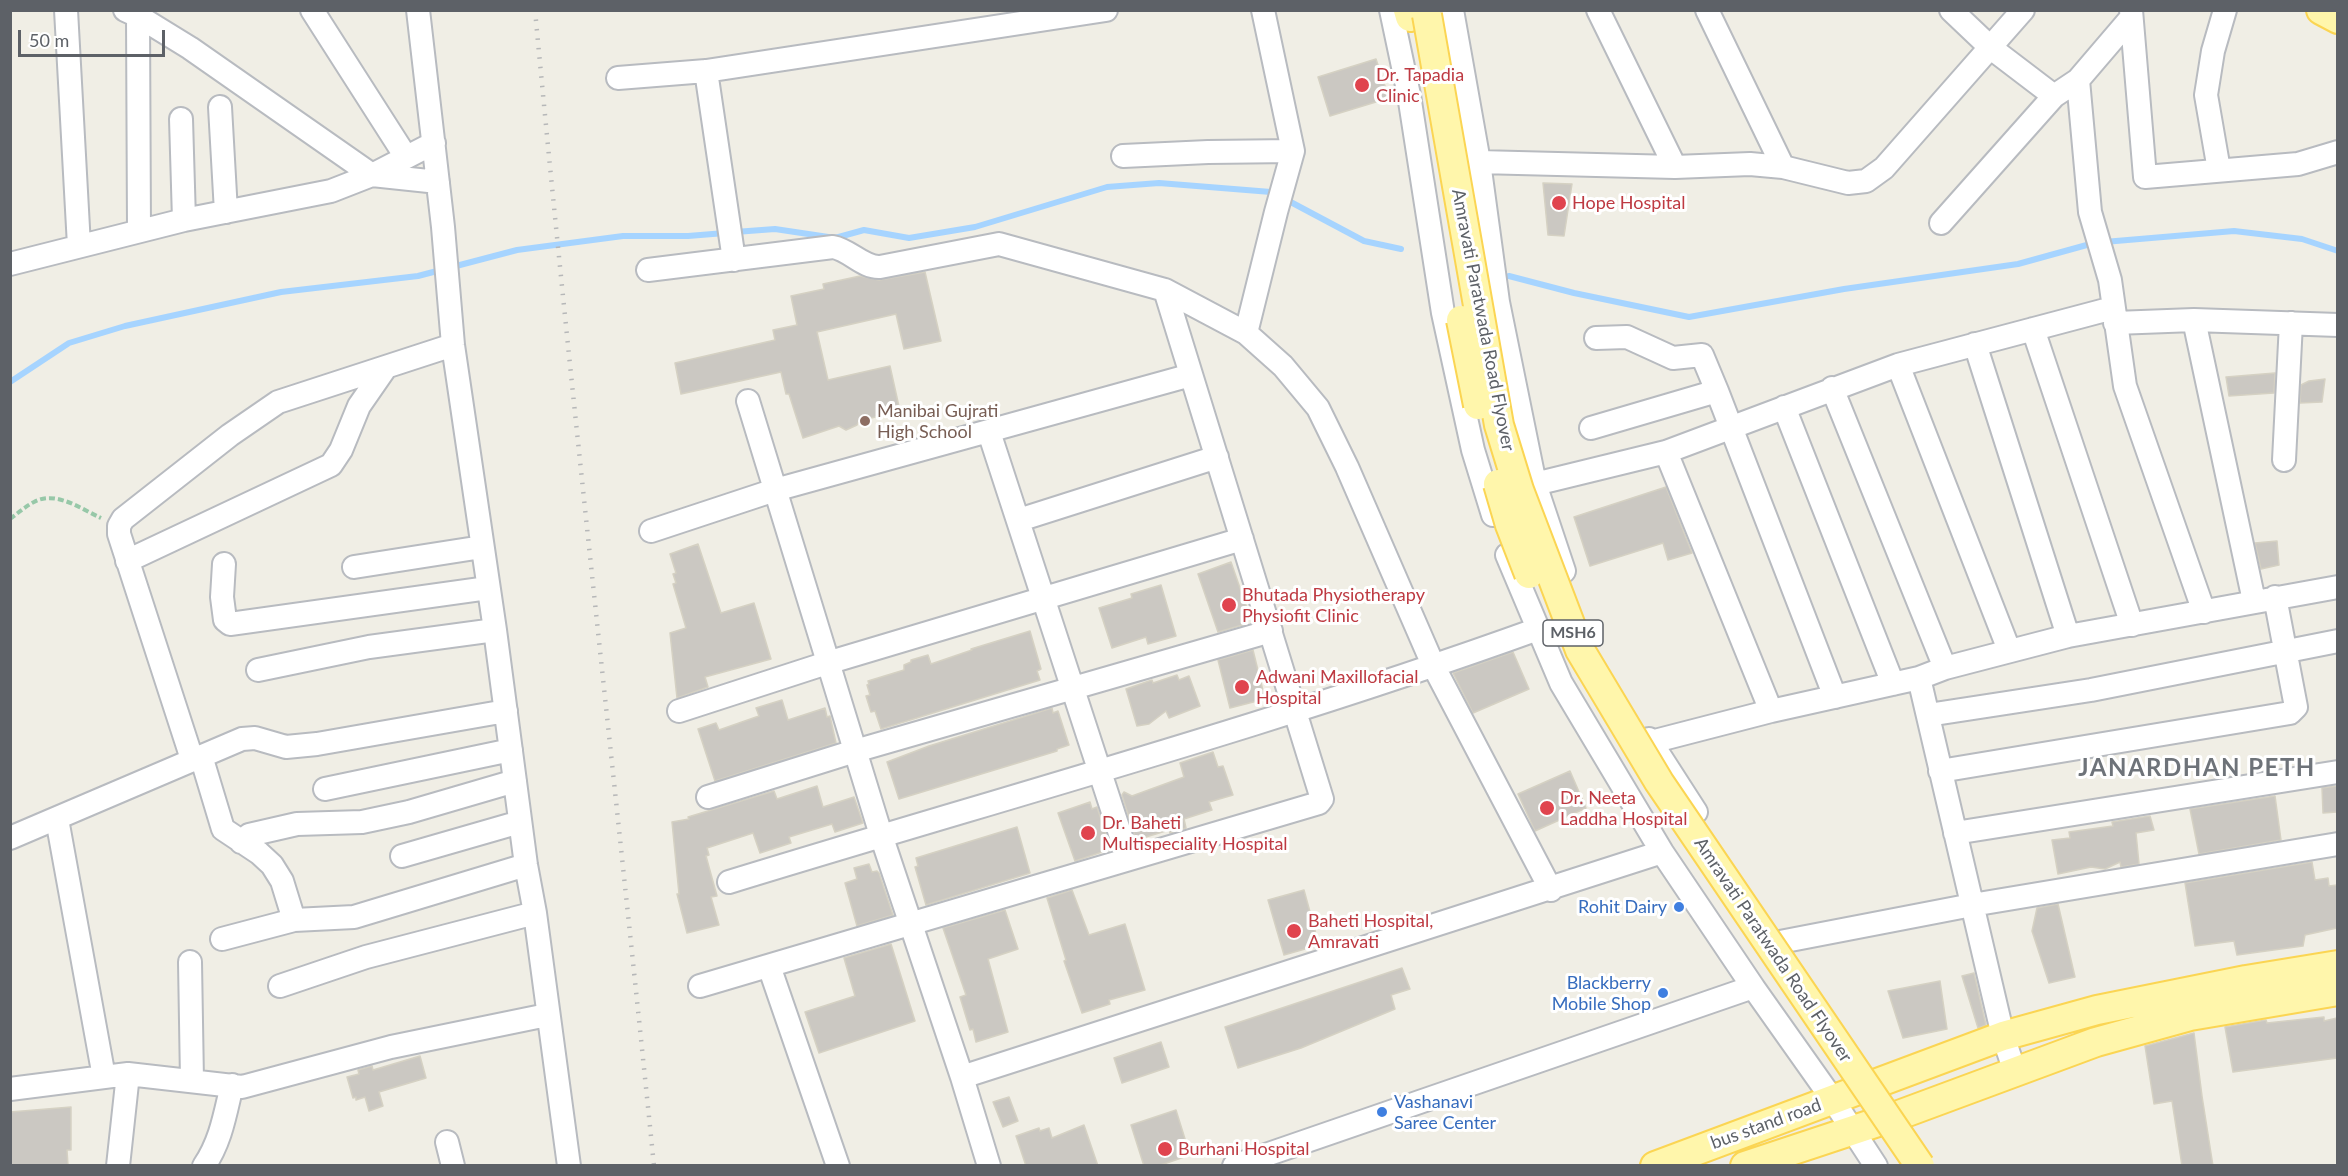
<!DOCTYPE html>
<html>
<head>
<meta charset="utf-8">
<style>
  body { margin:0 }
  #map { position:relative; width:2348px; height:1176px; overflow:hidden; background:#f0eee5; font-family:Lato,sans-serif }
  canvas { display:block }
  .frame { position:absolute; inset:0; border:12px solid #5d6167; pointer-events:none }
  .scale { position:absolute; left:18px; top:30px; width:147px; height:27px; box-sizing:border-box; border:3px solid #5d6167; border-top:0; padding-left:8px; font-size:18px; line-height:21px; white-space:nowrap; color:#5d6167; -webkit-text-stroke:4px #fff; paint-order:stroke }
</style>
</head>
<body>
<div id="map">
<canvas width="2348" height="1176"></canvas>
<div class="frame"></div>
<div class="scale">50 m</div>
</div>
<script>
const ctx = document.querySelector('canvas').getContext('2d');
ctx.lineJoin = 'round';
function stroke(path, color, width, dash) { ctx.strokeStyle = color; ctx.lineWidth = width; ctx.lineCap = dash ? 'butt' : 'round'; ctx.setLineDash(dash || []); ctx.stroke(path); }
function paint(path, color) { ctx.fillStyle = color; ctx.fill(path, 'evenodd'); }
function label(font, color, halo, rows, align = 'center') {
  ctx.font = font + ' Lato,sans-serif'; ctx.lineWidth = 6; ctx.setLineDash([]); ctx.textBaseline = 'middle'; ctx.strokeStyle = halo; ctx.fillStyle = color; for (const [text, x, y, turn = 0] of rows) {
    ctx.save(); ctx.translate(x, y); ctx.rotate((+turn || 0) * Math.PI / 180); ctx.textAlign = isNaN(turn) ? turn : align; if (halo) ctx.strokeText(text, 0, 0); ctx.fillText(text, 0, 0); ctx.restore();
  }
}
const stream = new Path2D(`
  M1285,199L1364,241L1401,249
  M735,232L775,229L835,238L864,230L909,238L975,227L1107,187L1159,183L1271,192L1276,194
  M2104,242L2234,231L2302,239L2338,251
  M1509,276L1574,293L1689,317L1844,289L2018,264L2094,243
  M10,382L69,343L125,326L281,292L418,276L517,250L623,236H688L725,233`);
const building = new Path2D(`
  M1376,59L1389,98L1330,116L1318,77Z
  M1543,183L1572,184L1564,236L1548,235Z
  M925,272L941,341L904,349L896,314L817,332L828,380L890,366L900,411L859,421L857,425L846,430L839,426L803,438L789,394H786L781,372L681,394L675,363L775,340L773,330L797,325L791,296L824,289L823,284L860,276L879,280Z
  M2275,373L2274,393L2229,396L2226,377Z
  M2325,379L2322,402L2300,403L2301,385L2309,381Z
  M1666,487L1692,553L1668,560L1663,543L1590,566L1574,517Z
  M2277,541L2279,565L2261,569L2255,543Z
  M698,544L721,613L754,603L771,659L705,677L708,687L677,698L670,633L686,628L673,584L676,583L673,574L676,573L670,554Z
  M1231,562L1250,617L1245,618L1246,624L1218,632L1198,574Z
  M1161,585L1176,636L1148,644L1146,637L1112,648L1099,608L1132,598L1131,594Z
  M1030,631L1041,669L1037,671L1040,680L881,729L875,711L871,712L866,696L870,695L867,685L869,684L868,681L904,670V665L911,662V660L928,655L931,664L972,650L971,649Z
  M1253,650L1265,699L1230,708L1218,660Z
  M1513,652L1529,689L1473,713L1453,673Z
  M1177,675L1179,680L1189,676L1200,706L1169,718L1166,711L1149,724L1137,726L1126,689L1152,680L1153,683Z
  M782,700L788,720L825,708L827,717L830,716L836,743L715,781L698,729L716,723L719,730L759,716L756,708Z
  M1052,708L1053,713L1058,711L1069,745L1057,749V751L899,799L887,762L929,746Z
  M1213,752L1218,767L1223,766L1233,795L1209,802L1212,810L1184,819L1186,828L1170,833L1169,830L1136,840L1122,795L1124,792L1132,796L1184,777L1180,763Z
  M1570,771L1586,808L1535,831L1518,794Z
  M817,786L823,807L854,797L863,823L835,832L832,824L789,837L791,843L760,853L753,833L707,848L709,855L706,856L717,896L711,897L719,925L687,933L677,894H679L672,822L689,819L688,817L774,791L777,799Z
  M2337,786V812L2323,813L2322,788Z
  M2275,796L2281,840L2199,854L2190,809Z
  M1090,802L1092,809L1097,807L1111,849L1075,861L1058,813Z
  M2150,816L2154,830L2136,833L2139,864L2121,867L2120,862L2105,869L2091,867L2058,874L2052,840L2070,838L2069,832L2113,826L2112,822Z
  M1017,827L1030,873L926,905L915,867L918,866L916,858Z
  M2312,862L2315,880L2328,878L2329,886L2337,885V928L2305,935L2303,946L2237,955L2234,941L2195,946L2185,883Z
  M869,864L872,872L877,871L879,873L893,915L857,926L845,883L857,879L854,868Z
  M1072,890L1089,935L1125,924L1145,990L1109,1000L1110,1004L1082,1013L1064,961L1066,960L1047,898Z
  M1304,890L1319,945L1284,955L1268,900Z
  M2058,904L2075,977L2049,983L2032,931L2037,908Z
  M1005,910L1018,949L988,959L1008,1032L976,1042L973,1029L970,1030L960,997L966,995L943,928Z
  M891,944L915,1021L819,1053L805,1012L855,996L844,958Z
  M1402,968L1410,989L1391,995L1395,1009L1301,1048L1238,1068L1225,1027Z
  M1974,973L1986,1025L1978,1028L1962,976Z
  M1940,981L1947,1029L1903,1038L1888,991Z
  M2324,1017V1021L2337,1018V1058L2233,1072L2225,1027L2266,1020L2267,1023Z
  M2194,1033L2202,1096L2213,1166H2182L2172,1101L2154,1104L2145,1046Z
  M1161,1042L1169,1067L1122,1083L1114,1058Z
  M420,1056L426,1078L379,1092L383,1106L369,1111L365,1097L356,1100V1097L353,1098L347,1077L359,1074L358,1070L372,1066L373,1070Z
  M1009,1097L1018,1121L1003,1127L993,1102Z
  M71,1107V1150H67L68,1166H10V1112Z
  M1176,1110L1190,1155L1158,1166H1144L1131,1125Z
  M1084,1125L1098,1166H1026L1016,1136L1039,1128L1040,1131L1049,1128L1052,1138Z`);
const path = new Path2D(`
  M10,519C18,513 26,506 34,502C56,490 81,509 101,518`);
const minor = new Path2D(`
  M66,10L79,246
  M125,10L138,16L190,48L372,175L438,182
  M312,10L406,157
  M418,10L443,227L453,345L495,630L526,865L535,913L569,1166
  M1391,10L1409,95L1443,313L1473,450L1493,515
  M1452,10L1479,162L1498,302L1535,484L1564,571
  M1598,10L1675,167
  M1707,10L1783,167
  M1951,10L1991,48L2054,96
  M2131,10L2145,177L2298,164L2338,152
  M138,16L139,231
  M706,71L734,260
  M618,78L706,71L1106,10
  M2078,80L2090,212L2110,280L2125,386L2204,612
  M220,107L226,212
  M181,119L184,220
  M1123,156L1208,152L1293,151
  M1479,162L1675,167L1750,164L1783,167L1848,183L1866,181L1884,168L2023,10
  M2219,170L2206,95L2213,51L2225,10
  M1941,223L2054,96L2078,80L2131,18
  M10,264L184,220L331,191L372,175L434,143
  M648,270L833,247C850,250 863,268 880,267L999,244L1165,290L1246,333L1283,366L1318,408L1347,467L1434,667L1551,890
  M2194,320L2254,601
  M2115,323L2194,320L2338,325
  M2033,329L2132,625
  M1246,333L1276,212L1293,151L1263,10
  M1596,338L1627,337L1673,358L1702,355L1717,391
  M1975,344L2068,636
  M1898,365L2009,650
  M1832,388L1945,668
  M748,401L881,835L962,1077L989,1166
  M1784,407L1893,684
  M1591,428L1717,391L1835,697
  M989,432L1128,858
  M1666,452L1771,711
  M2284,460L2291,323
  M1535,484L1666,452L1898,365L2113,308
  M1019,520L1217,457
  M651,531L775,490L1191,375
  M1507,555L1561,683L1662,852L1753,987L1833,1100L1876,1166
  M127,561L331,465L341,450L359,406L386,367
  M224,564L222,597L225,620L230,624L488,588
  M354,567L482,547
  M258,670L369,647L495,630
  M1919,678L2003,1036L2015,1072
  M679,711L827,663L1242,539
  M1928,715L2091,690L2338,641
  M1649,739L1696,812
  M1651,742L1771,711L1919,678L1945,668L2068,636L2338,587
  M201,756L223,829L259,853L272,865L282,881L294,920
  M192,759L119,534V526L123,519L230,435L278,402L453,345
  M1940,771L2290,713L2296,707L2275,597
  M325,789L511,750
  M708,797L855,751L1271,631
  M57,819L104,1077
  M1955,833L2338,772
  M10,838L242,739L255,738L286,747L317,744L506,711
  M241,842L249,835L297,824L362,822L409,812L515,781
  M402,856L520,822
  M729,882C999,799 1272,725 1538,629
  M222,939L294,920L354,917L526,865
  M1780,942L1972,905L2338,844
  M190,962L192,1081
  M769,966L838,1166
  M280,986L366,957L535,913
  M700,986L1319,803L1322,799L1165,290
  M962,1077L1662,852
  M10,1089L128,1074L242,1087L391,1047L547,1015
  M447,1142L453,1166
  M118,1166L128,1074
  M204,1166C221,1141 225,1114 232,1085
  M1234,1166L1753,987`);
const major = new Path2D(`
  M1408,10L1410,17
  M2321,10L2338,19
  M1655,1166L2003,1036L2097,1010L2246,980L2338,965
  M1745,1166L1899,1115L2096,1042L2190,1016L2338,991`);
const rail = new Path2D(`
  M535,10C571,396 615,780 654,1166`);
const majorBridge = new Path2D(`
  M1427,15L1499,425L1519,490L1580,650L1659,782L1920,1166
  M1461,320L1478,405
  M1498,484L1510,525L1529,574`);
const markers = [
  [1362,85,8,"#e0444e"],
  [1559,203,8,"#e0444e"],
  [865,421,6,"#8d6e63"],
  [1229,605,8,"#e0444e"],
  [1242,687,8,"#e0444e"],
  [1547,808,8,"#e0444e"],
  [1088,833,8,"#e0444e"],
  [1679,907,6,"#3f7fe0"],
  [1294,931,8,"#e0444e"],
  [1663,993,6,"#3f7fe0"],
  [1382,1112,6,"#3f7fe0"],
  [1165,1149,8,"#e0444e"]
];
const shields = [
  [1573,633,60]
];
const shieldNames = [
  ["MSH6",1573,633]
];
const healthNames = [
  ["Dr. Tapadia",1376,75],
  ["Clinic",1376,96],
  ["Hope Hospital",1572,203],
  ["Bhutada Physiotherapy",1242,595],
  ["Physiofit Clinic",1242,616],
  ["Adwani Maxillofacial",1256,677],
  ["Hospital",1256,698],
  ["Dr. Neeta",1560,798],
  ["Laddha Hospital",1560,819],
  ["Dr. Baheti",1102,823],
  ["Multispeciality Hospital",1102,844],
  ["Baheti Hospital,",1308,921],
  ["Amravati",1308,942],
  ["Burhani Hospital",1178,1149]
];
const streetNames = [
  ["Amravati Paratwada Road Flyover",1483,320,79],
  ["Amravati Paratwada Road Flyover",1773,950,56],
  ["bus stand road",1766,1124,-20]
];
const educationNames = [
  ["Manibai Gujrati",877,411],
  ["High School",877,432]
];
const shopNames = [
  ["Rohit Dairy",1667,907],
  ["Blackberry",1651,983],
  ["Mobile Shop",1651,1004],
  ["Vashanavi",1394,1102,"left"],
  ["Saree Center",1394,1123,"left"]
];
const districtNames = [
  ["JANARDHAN PETH",2197,768]
];
stroke(stream, '#a6d4ff', 6);
paint(building, '#cbc8c2');
stroke(building, '#d5d1c3', 1.5);
stroke(minor, '#b8bbc0', 26);
stroke(major, '#fbd553', 32);
stroke(path, '#97c8a8', 4, [6, 3]);
stroke(minor, '#fff', 22);
stroke(major, '#fff6ab', 28);
stroke(rail, '#b6b7b8', 4.5, [1.5, 8]);
stroke(majorBridge, '#fbd553', 32, []);
stroke(majorBridge, '#fff6ab', 28);
for (const [x, y, r, color] of markers) { const dot = new Path2D(); dot.arc(x, y, r, 0, 2 * Math.PI); ctx.fillStyle = color; ctx.fill(dot); stroke(dot, '#fff', 2); }
for (const [x, y, w] of shields) { const box = new Path2D(); box.roundRect(x - w / 2, y - 13, w, 26, 4.5); ctx.fillStyle = '#fff'; ctx.fill(box); stroke(box, '#5d6167', 1.5); }
label('bold 16px', '#5d6167', null, shieldNames);
label('18px', '#be3a42', '#fff', healthNames, 'left');
label('18px', '#5d6167', '#fff', streetNames);
label('18px', '#785e54', '#fff', educationNames, 'left');
label('18px', '#366cbe', '#fff', shopNames, 'right');
ctx.letterSpacing = '1.5px';
label('bold 24px', '#6e7379', '#fff', districtNames);
ctx.letterSpacing = '0px';
</script>
</body>
</html>
